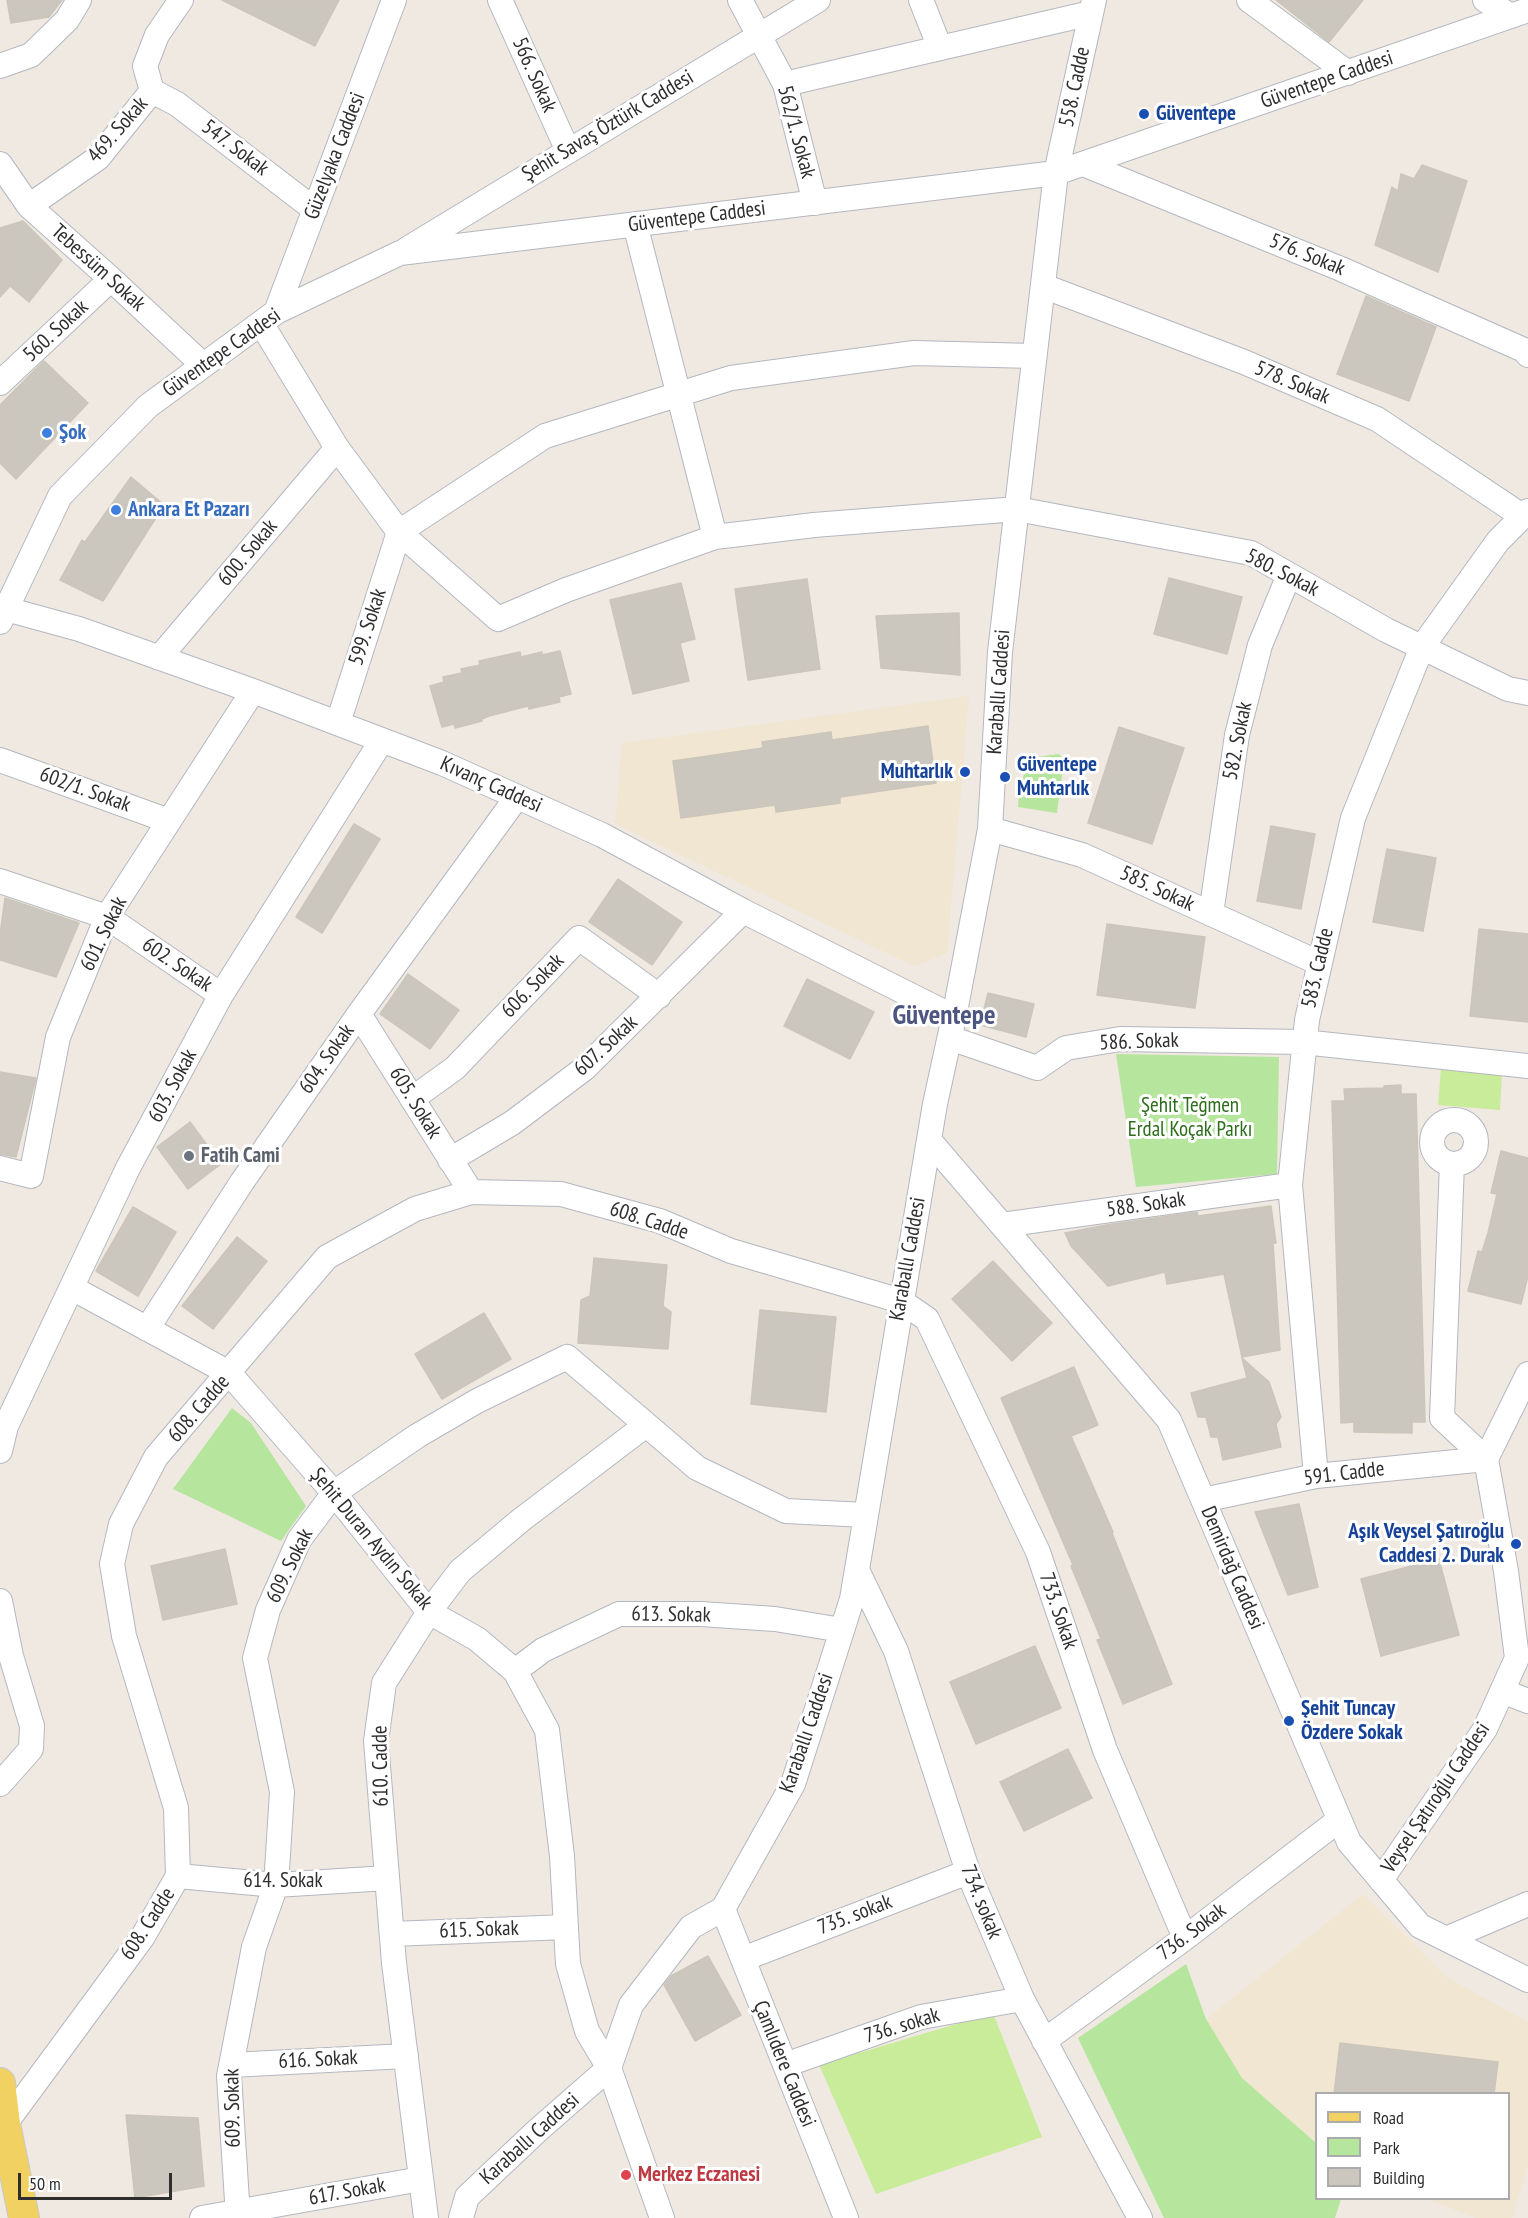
<!DOCTYPE html>
<html>
<head>
<meta charset="utf-8">
<style>
  body { margin:0 }
  #map { position:relative; width:1528px; height:2218px; overflow:hidden; background:#efe9e1; font-family:"PT Sans Narrow",sans-serif }
  canvas { display:block }
  .legend { position:absolute; left:1315px; top:2092px; width:195px; height:108px; box-sizing:border-box; background:#fff; border:2px solid #ababab; margin:0; padding:8px 10px; list-style:none; font-size:18px; color:#2e2e2e }
  .legend li { display:flex; align-items:center; gap:12px; height:30px }
  .legend b { width:30px; border:2px solid #ababab }
  .scale { position:absolute; left:18px; top:2173px; width:154px; height:27px; box-sizing:border-box; border:3px solid #2e2e2e; border-top:0; padding-left:8px; font-size:18px; line-height:21px; white-space:nowrap; color:#2e2e2e; -webkit-text-stroke:4px #fff; paint-order:stroke }
</style>
</head>
<body>
<div id="map">
<canvas width="1528" height="2218"></canvas>
<ul class="legend">
<li><b style="height:8px;background:#f2d163"></b>Road</li>
<li><b style="height:16px;background:#b6e59e"></b>Park</li>
<li><b style="height:16px;background:#cbc7bf"></b>Building</li>
</ul>
<div class="scale">50 m</div>
</div>
<script>
const ctx = document.querySelector('canvas').getContext('2d');
ctx.lineJoin = 'round';
function paint(path, color) { ctx.fillStyle = color; ctx.fill(path, 'evenodd'); }
function stroke(path, color, width, dash) { ctx.strokeStyle = color; ctx.lineWidth = width; ctx.lineCap = dash ? 'butt' : 'round'; ctx.setLineDash(dash || []); ctx.stroke(path); }
function label(font, color, halo, rows, align = 'center') {
  ctx.font = font + ' "PT Sans Narrow",sans-serif'; ctx.lineWidth = 6; ctx.setLineDash([]); ctx.textBaseline = 'middle'; ctx.strokeStyle = halo; ctx.fillStyle = color; for (const [text, x, y, turn = 0] of rows) {
    ctx.save(); ctx.translate(x, y); ctx.rotate((+turn || 0) * Math.PI / 180); ctx.textAlign = isNaN(turn) ? turn : align; if (halo) ctx.strokeText(text, 0, 0); ctx.fillText(text, 0, 0); ctx.restore();
  }
}
const education = new Path2D(`
  M969,696L947,954L914,966L615,824L622,743Z
  M1363,1894L1448,1978L1528,2022V2166L1512,2218H1475L1428,2199L1508,2198V2094H1316V2143L1242,2078L1206,2019Z`);
const green = new Path2D(`
  M1059,754L1064,759L1057,813L1018,807C1020,782 1020,777 1037,757Z
  M1116,1054L1279,1057L1277,1174L1136,1187Z
  M232,1408L251,1423L306,1506L281,1541L173,1489Z
  M1186,1964L1206,2019L1242,2078L1316,2143V2198L1341,2199L1335,2218H1164L1078,2038Z`);
const pitch = new Path2D(`
  M1441,1069L1502,1075L1500,1110L1438,1105Z
  M993,2013L1042,2137L876,2194L819,2065Z`);
const building = new Path2D(`
  M7,0H62L49,17L11,23Z
  M222,0H339L315,46Z
  M1276,0H1363L1329,42Z
  M1422,165L1467,181L1438,272L1375,245L1392,187L1398,191L1401,174L1414,179Z
  M23,221L62,260L29,302L10,286L0,297V228Z
  M1366,296L1436,327L1409,401L1337,374Z
  M44,361L88,403L16,479L0,463V405Z
  M131,477L164,505L103,601L60,580L82,540L85,542Z
  M1169,578L1242,597L1227,654L1154,634Z
  M807,579L820,669L748,680L735,589Z
  M681,583L695,639L680,643L689,681L633,694L610,600Z
  M959,613L960,675L881,668L876,616Z
  M560,651L571,694L559,697L560,702L529,709L528,706L489,716L482,719V721L455,728L454,724L442,727L430,686L444,682L443,677L462,673L461,669L480,665L479,661L520,652L521,657L542,652V655Z
  M928,726L936,783L840,797V803L776,812L775,805L681,818L673,761L763,748L762,742L831,732L832,740Z
  M1119,727L1184,748L1152,844L1088,823Z
  M354,824L380,839L322,933L296,917Z
  M1271,826L1315,834L1301,909L1257,901Z
  M1387,849L1436,858L1423,931L1373,922Z
  M618,879L682,922L652,965L589,922Z
  M5,898L79,923L56,977L0,960V935Z
  M1107,924L1205,937L1195,1008L1097,995Z
  M1479,929L1528,934V1022L1470,1016Z
  M408,974L459,1010L430,1049L380,1014Z
  M807,979L874,1012L850,1059L784,1026Z
  M988,993L1034,1004L1026,1037L980,1025Z
  M0,1072L36,1078L16,1157L0,1154Z
  M1401,1085V1094H1416L1425,1422H1412V1433L1354,1432V1422L1341,1423L1332,1101H1345L1344,1089L1384,1088V1086Z
  M190,1122L221,1164L188,1189L157,1147Z
  M1501,1151L1528,1158V1276L1521,1304L1468,1291L1478,1251L1482,1252L1488,1233L1497,1194L1491,1193Z
  M1271,1206L1276,1243H1273L1280,1350L1242,1357L1224,1274L1167,1284L1165,1272L1108,1286L1071,1246L1065,1233L1106,1225L1197,1212L1198,1216Z
  M133,1207L176,1232L138,1296L96,1271Z
  M237,1237L267,1261L213,1329L182,1306Z
  M594,1258L667,1265L663,1306L671,1312L668,1349L578,1343L581,1300L590,1296Z
  M993,1261L1052,1323L1012,1361L952,1299Z
  M760,1310L836,1317L826,1412L751,1404Z
  M484,1313L511,1359L442,1399L415,1354Z
  M1242,1358L1269,1382L1281,1417L1276,1424L1281,1447L1223,1460L1218,1437H1211L1206,1417H1198L1191,1393L1247,1378Z
  M1074,1367L1098,1425L1071,1436L1113,1532L1112,1533L1172,1684L1123,1704L1097,1640L1101,1639L1071,1566L1073,1565L1001,1398Z
  M1299,1504L1318,1587L1288,1595L1255,1512Z
  M225,1549L237,1604L163,1620L151,1566Z
  M1439,1559L1459,1635L1381,1656L1361,1579Z
  M1035,1646L1061,1708L976,1744L950,1682Z
  M1068,1749L1092,1798L1024,1831L1000,1782Z
  M708,1956L741,2015L695,2041L664,1985L671,1976Z
  M1340,2043L1498,2062L1494,2094H1334Z
  M126,2115L198,2118L204,2186L135,2198Z`);
const minor = new Path2D(`
  M500,0L568,151
  M740,0L785,84L815,203
  M921,0L940,48
  M1249,0L1348,73
  M1485,0L1511,16
  M0,66L31,55L67,20L79,0
  M785,84L1091,13
  M152,91L177,104L315,210
  M0,164L29,206L111,279L203,365
  M1083,164L1341,269L1524,350L1528,355
  M29,206L98,158L152,91L145,66L157,35L181,0
  M635,224L715,537
  M407,249L818,0
  M1043,286L1244,362L1377,419L1522,516
  M276,312L394,0
  M261,323L337,448L399,532L498,619L566,590L715,537L814,525L1017,509L1251,553L1386,630L1508,689L1528,693
  M0,383L111,279
  M6,609L79,629L253,691L442,763L602,835L743,911L954,1017
  M0,622L60,496L148,406L276,312L400,253L1056,173L1528,10
  M159,658L337,448
  M338,723L399,532L545,436L731,378L914,353L1034,356
  M0,760L169,821
  M990,829L1082,855L1319,963
  M0,881L107,917L221,995
  M1211,914L1237,735L1260,645L1289,575
  M359,1014L471,1192
  M950,1038L1037,1068L1066,1048L1120,1039L1303,1042L1528,1066
  M412,1099L455,1068L579,938L659,996
  M1432 1142a22 22 0 1 1 44 0a22 22 0 1 1-44 0Z
  M929,1140L1169,1420L1349,1842L1420,1926L1528,1980
  M450,1160L512,1123L585,1068L743,911
  M1452,1164L1442,1418L1486,1459
  M0,1168L31,1176L58,1037L107,917L253,691
  M1002,1225L1290,1185
  M72,1288L229,1373L334,1493L429,1612L477,1639L515,1671L547,1730L562,1856L568,1964L587,2031L609,2068L662,2218
  M147,1329L242,1182L359,1014L517,797
  M0,1451L6,1426L128,1168L221,995L382,740
  M1316,1476L1290,1185L1307,1020L1353,818L1422,647L1498,541L1528,511
  M1203,1500L1316,1476L1486,1459
  M857,1570L896,1651L968,1872L1022,1999L1140,2218
  M0,1601L11,1656L32,1726L31,1749L0,1784
  M515,1671L543,1650L619,1614H701L775,1619L842,1630
  M1502,1691L1528,1701
  M178,1876L276,1885L387,1878
  M1381,1880L1485,1729L1517,1658L1506,1571L1486,1459L1528,1374
  M723,1909L846,2218
  M392,1934L566,1927
  M1446,1939L1528,1904
  M743,1959L968,1872
  M1044,2041L1185,1938L1339,1820
  M231,2065L406,2056
  M785,2065L921,2017L1022,1999
  M5,2124L142,1938L178,1876L176,1808L124,1636L112,1564L121,1524L156,1457L327,1257L415,1209L471,1192L561,1194L660,1221L731,1251L901,1301L927,1319L1038,1552L1105,1750L1185,1938
  M202,2218L421,2179
  M242,2218L237,2201L229,2076L254,1947L276,1885L282,1792L255,1658L268,1610L299,1540L334,1493L417,1436L477,1401L567,1357L697,1468L786,1511L866,1515
  M426,2218L394,1963L376,1741L384,1683L429,1612L460,1571L521,1520L646,1425
  M461,2218L467,2197L538,2130L609,2068L631,2005L691,1927L723,1909L793,1784L852,1599L935,1104L954,1017L990,829L1000,652L1056,173L1094,0`);
const major = new Path2D(`
  M0,2083L5,2124L24,2218`);
const markers = [
  [1144,114,6,"#1a4fb4"],
  [47,433,6,"#3f7fe0"],
  [116,510,6,"#3f7fe0"],
  [965,772,6,"#1a4fb4"],
  [1005,777,6,"#1a4fb4"],
  [189,1156,6,"#6b7280"],
  [1516,1544,6,"#1a4fb4"],
  [1289,1721,6,"#1a4fb4"],
  [626,2175,6,"#e0444e"]
];
const streetNames = [
  ["566. Sokak",534,75,66],
  ["Güventepe Caddesi",1327,80,-19],
  ["558. Cadde",1075,87,-78],
  ["Şehit Savaş Öztürk Caddesi",608,126,-31],
  ["469. Sokak",118,130,-49],
  ["562/1. Sokak",796,132,75],
  ["547. Sokak",235,148,37],
  ["Güzelyaka Caddesi",335,156,-69],
  ["Güventepe Caddesi",697,217,-7],
  ["576. Sokak",1307,255,22],
  ["Tebessüm Sokak",98,268,42],
  ["560. Sokak",56,331,-43],
  ["Güventepe Caddesi",222,353,-35],
  ["578. Sokak",1292,383,23],
  ["600. Sokak",248,553,-50],
  ["580. Sokak",1282,573,27],
  ["599. Sokak",368,627,-72],
  ["Karaballı Caddesi",999,692,-86],
  ["582. Sokak",1238,741,-79],
  ["Kıvanç Caddesi",491,785,24],
  ["602/1. Sokak",85,790,20],
  ["585. Sokak",1157,889,25],
  ["601. Sokak",104,934,-64],
  ["602. Sokak",177,965,34],
  ["583. Cadde",1318,968,-77],
  ["606. Sokak",533,986,-46],
  ["586. Sokak",1139,1042,-2],
  ["607. Sokak",606,1046,-43],
  ["604. Sokak",327,1059,-55],
  ["603. Sokak",173,1086,-62],
  ["605. Sokak",415,1103,58],
  ["588. Sokak",1146,1205,-8],
  ["608. Cadde",649,1221,18],
  ["Karaballı Caddesi",908,1259,-80],
  ["608. Cadde",199,1409,-49],
  ["591. Cadde",1344,1474,-7],
  ["Şehit Duran Aydın Sokak",371,1539,50],
  ["609. Sokak",290,1566,-64],
  ["Demirdağ Caddesi",1232,1568,67],
  ["733. Sokak",1058,1611,71],
  ["613. Sokak",671,1615,1],
  ["Karaballı Caddesi",807,1733,-71],
  ["610. Cadde",381,1766,-91],
  ["Veysel Şatıroğlu Caddesi",1436,1798,-56],
  ["614. Sokak",283,1881],
  ["734. sokak",981,1902,68],
  ["735. sokak",855,1915,-21],
  ["608. Cadde",148,1924,-57],
  ["615. Sokak",479,1930,-2],
  ["736. Sokak",1192,1932,-37],
  ["736. sokak",902,2026,-17],
  ["616. Sokak",318,2060,-3],
  ["Çamlıdere Caddesi",784,2064,68],
  ["609. Sokak",233,2108,-91],
  ["Karaballı Caddesi",530,2139,-42],
  ["617. Sokak",347,2192,-10]
];
const transitNames = [
  ["Güventepe",1156,114],
  ["Güventepe",1017,765],
  ["Muhtarlık",1017,789],
  ["Muhtarlık",953,772,"right"],
  ["Aşık Veysel Şatıroğlu",1504,1532,"right"],
  ["Caddesi 2. Durak",1504,1556,"right"],
  ["Şehit Tuncay",1301,1709],
  ["Özdere Sokak",1301,1733]
];
const shopNames = [
  ["Şok",59,433],
  ["Ankara Et Pazarı",128,510]
];
const parkNames = [
  ["Şehit Teğmen",1190,1106],
  ["Erdal Koçak Parkı",1190,1130]
];
const worshipNames = [
  ["Fatih Cami",201,1156]
];
const healthNames = [
  ["Merkez Eczanesi",638,2175]
];
const districtNames = [
  ["Güventepe",944,1016]
];
paint(education, '#f0e6d1');
paint(green, '#b6e59e');
paint(pitch, '#c9ec9a');
paint(building, '#cbc7bf');
stroke(building, '#cbc5ba', 1.5);
stroke(minor, '#b4b7c1', 26);
stroke(major, '#c9c9c9', 32);
stroke(minor, '#fff', 24);
stroke(major, '#f2d163', 30);
for (const [x, y, r, color] of markers) { const dot = new Path2D(); dot.arc(x, y, r, 0, 2 * Math.PI); ctx.fillStyle = color; ctx.fill(dot); stroke(dot, '#fff', 2); }
label('21px', '#2e2e2e', '#fff', streetNames);
label('bold 21px', '#164399', '#fff', transitNames, 'left');
label('bold 21px', '#366cbe', '#fff', shopNames, 'left');
label('21px', '#2c6e1b', '#fff', parkNames);
label('bold 21px', '#5b616d', '#fff', worshipNames, 'left');
label('bold 21px', '#be3a42', '#fff', healthNames, 'left');
label('bold 27px', '#4d5680', '#fff', districtNames);
</script>
</body>
</html>
